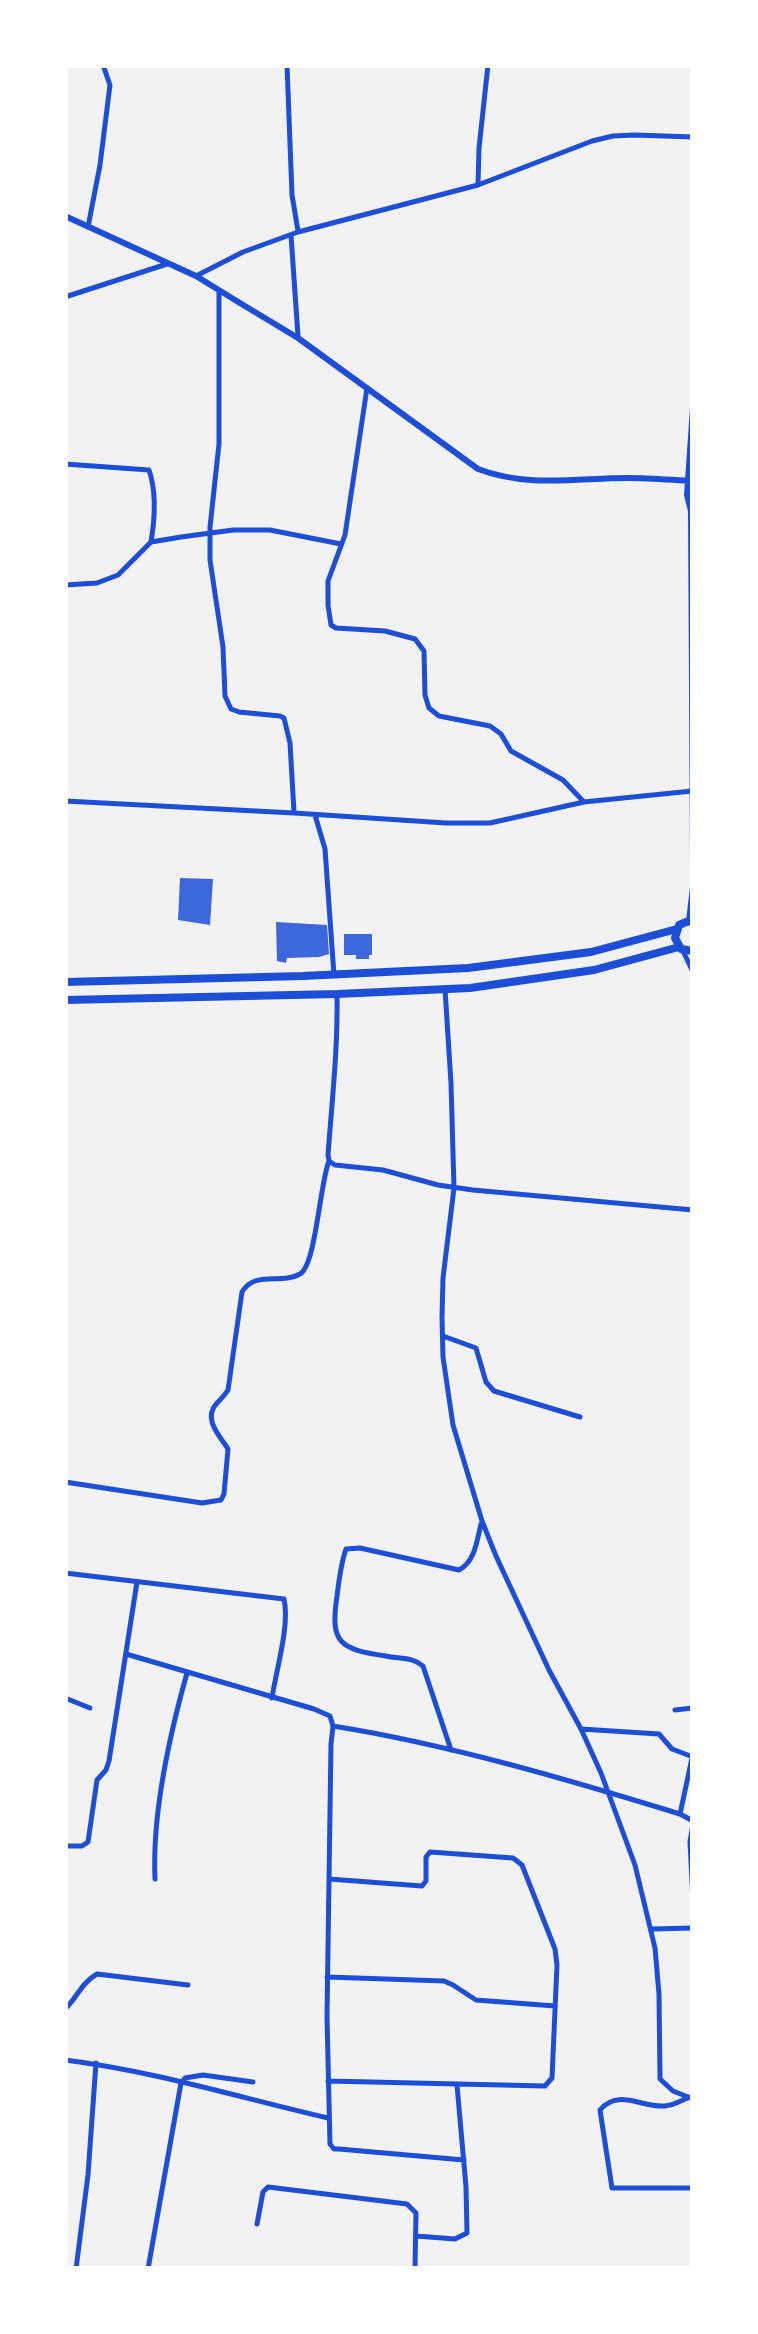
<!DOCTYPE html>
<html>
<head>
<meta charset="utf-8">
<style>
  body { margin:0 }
  #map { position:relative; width:758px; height:2334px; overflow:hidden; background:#f2f2f2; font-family:"Source Sans 3",sans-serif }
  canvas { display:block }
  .frame { position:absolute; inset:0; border:68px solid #fff; pointer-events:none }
</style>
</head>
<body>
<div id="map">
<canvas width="758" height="2334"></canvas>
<div class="frame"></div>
</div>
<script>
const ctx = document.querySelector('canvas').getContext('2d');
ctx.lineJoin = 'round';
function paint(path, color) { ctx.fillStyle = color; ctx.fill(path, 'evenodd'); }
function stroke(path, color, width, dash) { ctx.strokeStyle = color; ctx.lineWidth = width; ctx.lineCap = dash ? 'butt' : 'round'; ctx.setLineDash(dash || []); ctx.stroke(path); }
const building = new Path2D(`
  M180,878L213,879L210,925L178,920Z
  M276,922L327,925L329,954L319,957L287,958L286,963L277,961Z
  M344,934H372V955H369V959H356V955H344Z`);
const minor = new Path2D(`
  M287,65L292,195L298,231
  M478,185L479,148L488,65
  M88,227L100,165L110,85L103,65
  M291,235L298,336
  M196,276L243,252L298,232L478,185L592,141L613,136L635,135L693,137
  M219,290V444L210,527V560L223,647L225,696L231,709L239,712L280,716L284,718L290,743L294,812
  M65,297L167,264
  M367,388L345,535L328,581V605L331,625L336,628L385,631L415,639L424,651L425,695L429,708L439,716L490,726L501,734L511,751L563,780L584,802
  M65,464L149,470C157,493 155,518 151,542
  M65,585L97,583L118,575L151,542L181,537L233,530H270L341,544
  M65,801L294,813L446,823H490L584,802L692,791
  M315,815L325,849L334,975
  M683,951L693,972
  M445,989L451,1083L454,1188L443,1278L442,1317L443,1357L453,1425L482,1521L496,1556L549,1670L581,1729L601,1773L635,1865L655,1948L659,1994L660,2079L673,2091L693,2099
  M337,994C338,1048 332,1101 328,1155L329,1161L335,1165L383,1170L438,1185L473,1190L693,1210
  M693,997V1034
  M443,1336L476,1348L486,1382L494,1391L580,1417
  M65,1482L202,1503L221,1500L224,1494L228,1449C220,1436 202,1419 217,1403C221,1399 225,1395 228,1390L242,1292C255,1270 281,1285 300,1274C316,1265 320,1182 329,1161
  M65,1573L284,1599C290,1626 276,1670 272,1698
  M126,1654L314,1709L330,1716L333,1726C451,1745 566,1779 680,1814L693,1821
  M65,1698L90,1708
  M675,1710L693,1708
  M333,1726L331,1744L327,2016L330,2144L334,2149H339L464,2160
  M581,1729L659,1734L672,1749L693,1757
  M451,1750L423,1666C413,1657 399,1659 386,1656C339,1649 330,1643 337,1596C339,1580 341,1563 346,1549L360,1548L459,1570C475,1562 477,1540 481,1524
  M680,1814L692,1758
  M693,1824L690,1842L693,1901
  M65,1846H82L88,1842L97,1780L106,1770L109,1761L137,1582
  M155,1879C152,1813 169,1737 187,1673
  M652,1929L693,1928
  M327,1977L444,1981L453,1985L476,2000L555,2006
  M65,2009C77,1998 81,1983 97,1974L188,1985
  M65,2060C154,2071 241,2098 328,2118
  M328,2081L545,2086L552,2078L557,1965L555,1949L522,1865L513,1858L430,1852L426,1857V1881L422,1886L329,1879
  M690,2097C682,2100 674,2105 665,2106C642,2108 618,2088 600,2110L612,2188H693
  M257,2224L263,2192L268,2187L407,2204L416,2213L415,2269
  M416,2236L455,2239L467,2233L466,2187L457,2085
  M76,2269L88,2175L96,2063
  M148,2269L181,2083L185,2078L203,2075L253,2082`);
const tertiary = new Path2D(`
  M65,216L196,276L235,300L298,338L478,469C528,488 577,478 629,478C650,478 672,480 693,481
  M693,408L687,495L691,511L693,862
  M689,921L693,887`);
const primary = new Path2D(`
  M693,921L686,922L679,925L675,938L681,949L693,951
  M65,982L303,976L468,968L591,952L677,929
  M65,1000L337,994L470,988L594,970L679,947`);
paint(building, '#3d67dc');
stroke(minor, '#1d4ed8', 5);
stroke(tertiary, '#1d4ed8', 6);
stroke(primary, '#1d4ed8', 8);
</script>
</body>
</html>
